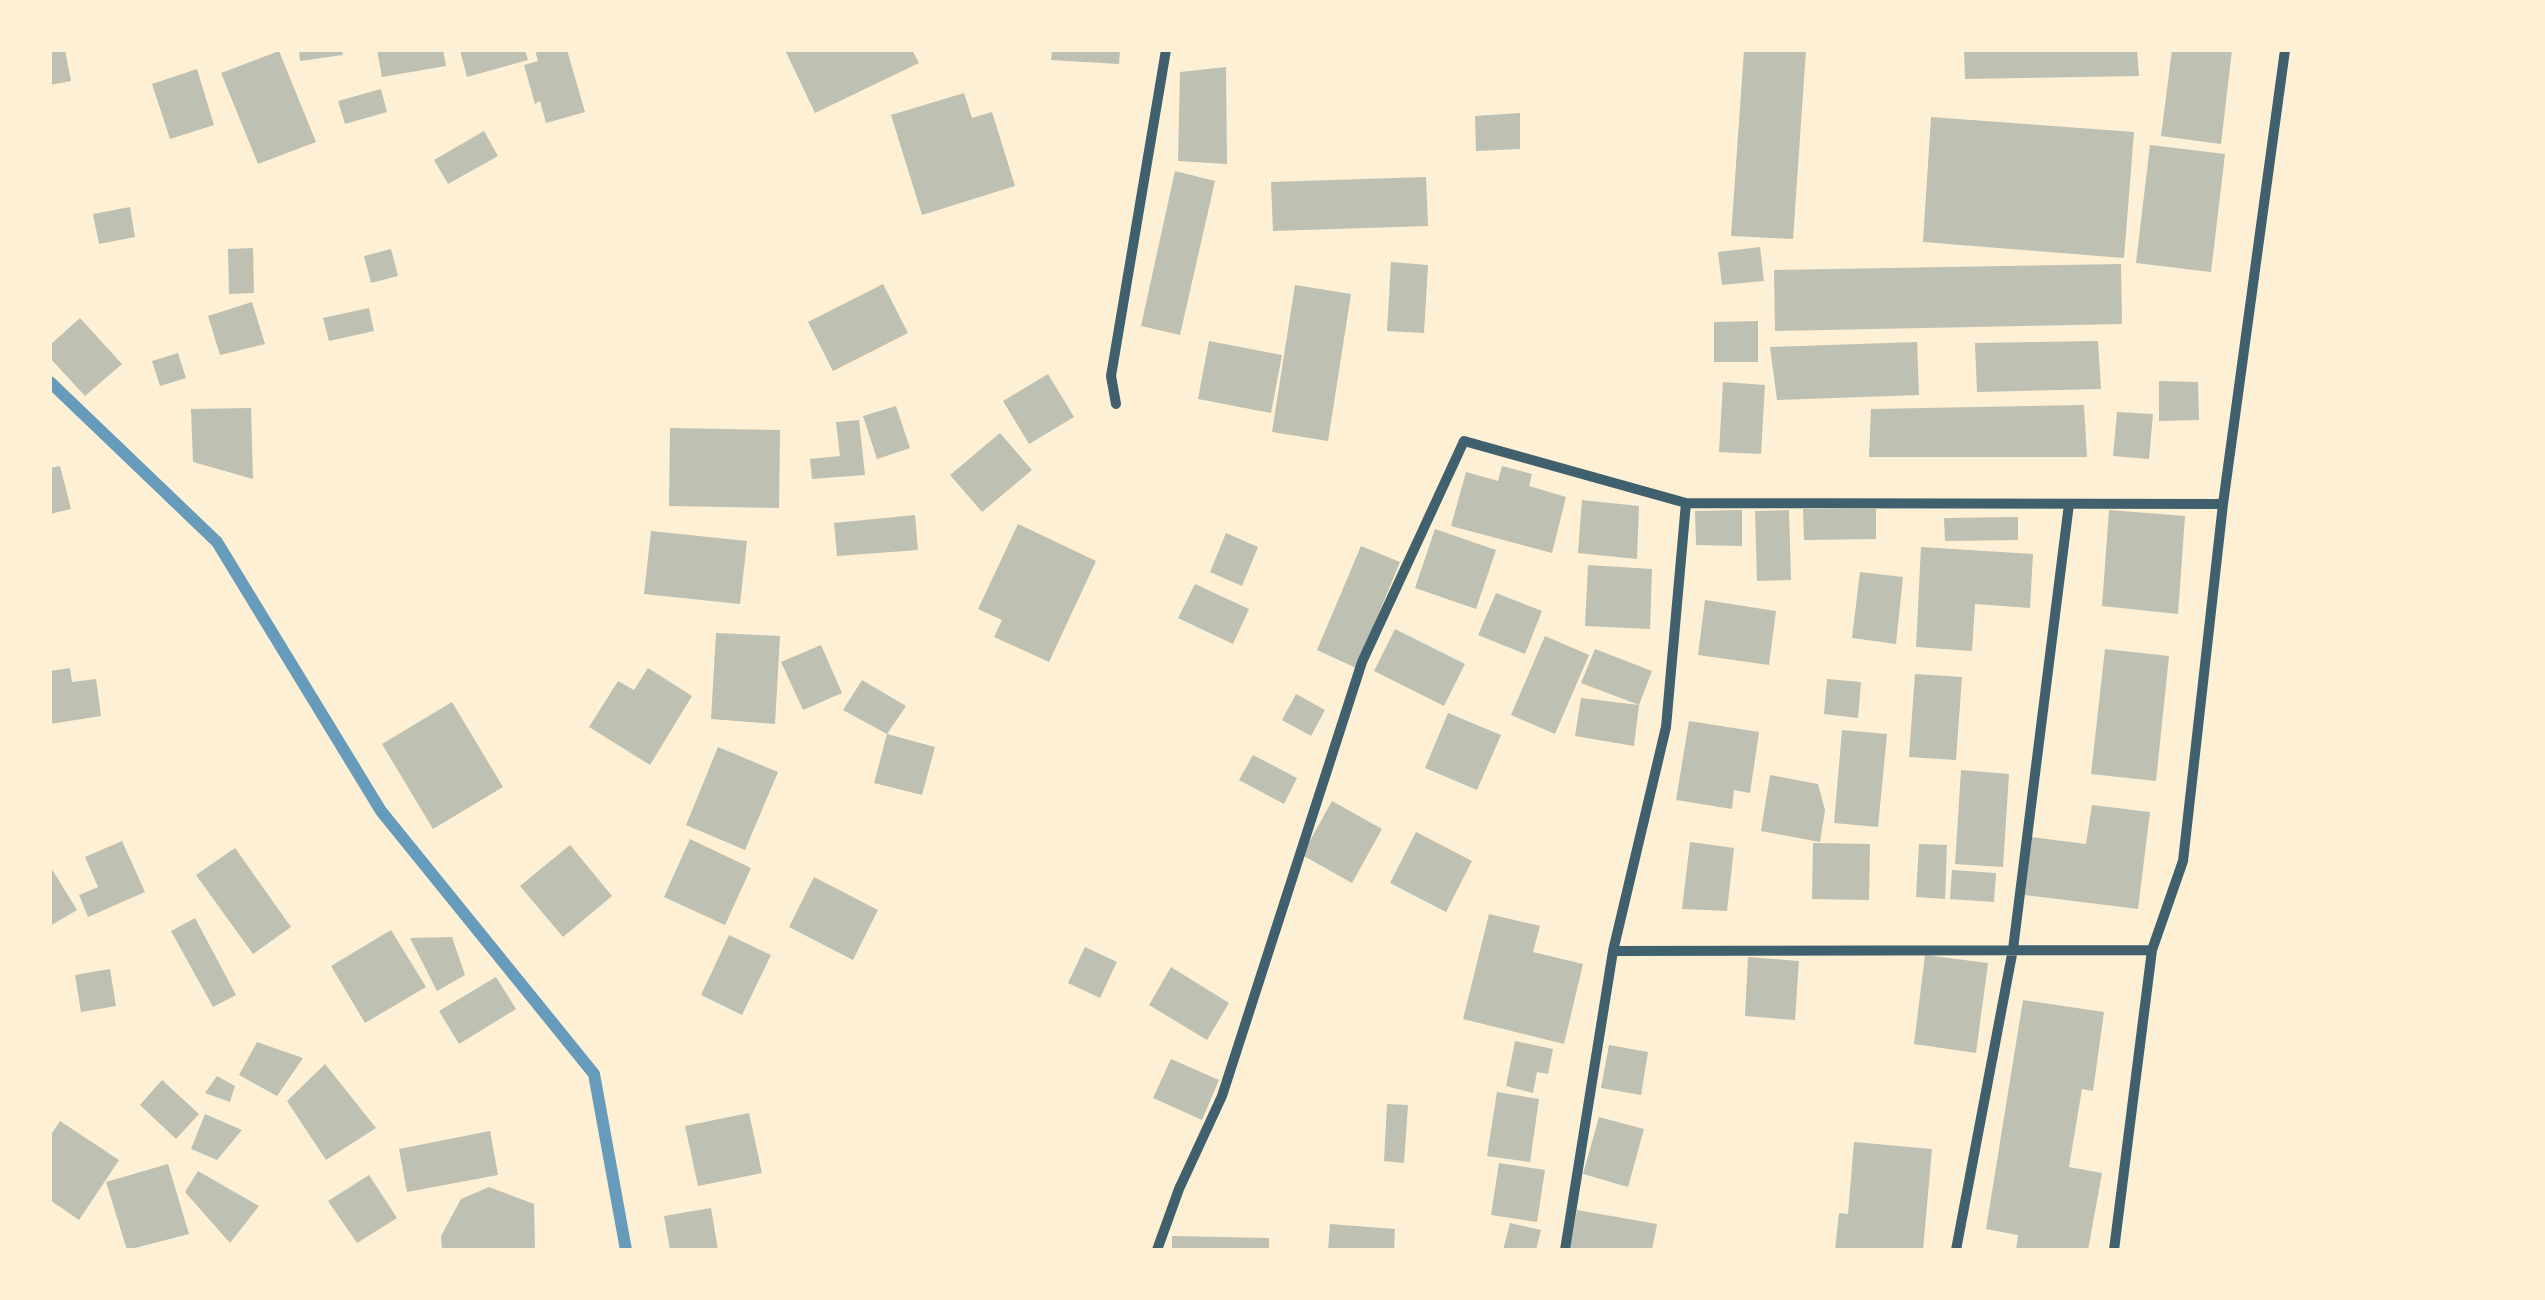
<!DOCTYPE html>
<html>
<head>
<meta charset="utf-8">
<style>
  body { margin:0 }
  #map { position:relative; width:2545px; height:1300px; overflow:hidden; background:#fdf0d5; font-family:"Open Sans",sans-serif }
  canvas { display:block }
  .frame { position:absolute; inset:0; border:52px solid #fdf0d5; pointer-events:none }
</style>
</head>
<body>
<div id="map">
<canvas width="2545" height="1300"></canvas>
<div class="frame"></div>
</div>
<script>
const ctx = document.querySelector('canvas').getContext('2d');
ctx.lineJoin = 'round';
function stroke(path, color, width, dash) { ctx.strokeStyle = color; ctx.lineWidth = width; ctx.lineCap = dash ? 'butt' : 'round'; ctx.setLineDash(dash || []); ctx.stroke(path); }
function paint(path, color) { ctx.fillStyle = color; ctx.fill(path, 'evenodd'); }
const stream = new Path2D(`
  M50,382L217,542L381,811L594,1074L626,1250`);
const building = new Path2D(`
  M50,50H65L71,81L50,85Z
  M299,50H342L343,55L300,61Z
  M377,50H443L446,66L382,77Z
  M460,50H525L528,60L467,77Z
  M535,50H567L585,112L546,123L540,101L535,104L524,65L538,61Z
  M785,50H912L919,63L815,113Z
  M1052,50H1120L1119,64L1051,60Z
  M1744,50H1806L1793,239L1731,236Z
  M1964,50H2137L2139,76L1965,79Z
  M2172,50H2232L2221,144L2161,136Z
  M279,51L316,142L258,164L221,73Z
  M1226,67L1227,164L1178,161L1180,72Z
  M197,69L214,125L170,139L152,84Z
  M381,89L387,112L345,124L338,101Z
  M964,93L972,118L992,112L1015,186L922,215L891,115Z
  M1520,113V149L1476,151L1475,116Z
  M1931,117L2134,132L2124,258L1923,242Z
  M484,131L498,156L448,184L434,160Z
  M2150,145L2225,154L2211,272L2136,263Z
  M1175,171L1215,181L1180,335L1141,326Z
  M1426,177L1428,226L1273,231L1271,182Z
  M130,207L135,237L99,244L93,214Z
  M1760,247L1764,281L1722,285L1718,252Z
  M253,248L254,293L229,294L228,249Z
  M391,249L398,276L371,283L364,256Z
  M1391,262L1428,265L1424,333L1387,331Z
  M2121,264L2122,324L1775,331L1774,270Z
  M883,284L908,333L833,371L808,322Z
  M1295,285L1351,294L1328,441L1272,432Z
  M252,302L265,344L220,355L208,316Z
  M369,308L374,331L329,341L323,318Z
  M80,318L122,364L85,396L50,358V345Z
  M1758,321V362H1714V322Z
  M1209,341L1282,355L1271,413L1198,399Z
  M2098,341L2101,389L1977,392L1975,343Z
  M1917,342L1919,395L1777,400L1770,347Z
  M178,353L186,378L160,386L152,361Z
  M1048,374L1074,417L1029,444L1003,401Z
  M2159,381L2198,382L2199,420L2159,421Z
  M1723,382L1765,385L1761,454L1719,452Z
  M2084,405L2087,457H1869L1871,409Z
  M896,406L910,448L877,459L863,416Z
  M251,408L253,479L193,462L191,409Z
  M2117,412L2153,414L2149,459L2113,456Z
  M859,420L865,475L812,479L810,459L840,456L836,422Z
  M670,428L780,430L779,508L669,506Z
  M1000,433L1032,470L982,512L950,475Z
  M60,466L71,509L50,514V468Z
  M1502,466L1532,474L1529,486L1566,497L1552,553L1451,526L1466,472L1498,481Z
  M1582,500L1639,506L1637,559L1578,553Z
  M1803,509H1876V539L1804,540Z
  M1742,510V546L1696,545L1695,511Z
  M1789,510L1791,580L1757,581L1755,511Z
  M2109,510L2185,516L2178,614L2102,606Z
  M915,515L918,550L837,556L834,523Z
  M2018,517V540L1945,541L1944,518Z
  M1018,524L1096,561L1049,662L994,637L1002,620L978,609Z
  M1435,529L1496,550L1476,609L1415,588Z
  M651,531L747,541L740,604L644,594Z
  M1226,533L1258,547L1242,586L1210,572Z
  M1361,546L1400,562L1356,668L1317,650Z
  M1921,547L2033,554L2030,608L1975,604L1972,651L1916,647Z
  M1588,565L1652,569L1650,629L1585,626Z
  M1860,572L1903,577L1896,644L1852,638Z
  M1195,584L1249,609L1233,644L1178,618Z
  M1496,593L1542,611L1525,654L1478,635Z
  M1705,600L1776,611L1769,665L1698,655Z
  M1395,629L1465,664L1444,706L1374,671Z
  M716,633L780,636L775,724L711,719Z
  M1545,636L1589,655L1555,734L1511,715Z
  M821,645L842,693L803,710L781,662Z
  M1595,649L1652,671L1639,705L1581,683Z
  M2105,649L2169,656L2156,781L2091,774Z
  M70,668L72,682L96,679L101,716L50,724V671Z
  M648,668L692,696L650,765L589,727L618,681L634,690Z
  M1915,674L1962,677L1956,760L1909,757Z
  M1827,679L1861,682L1858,718L1824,714Z
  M862,680L906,706L887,734L935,747L922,795L874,783L887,734L843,710Z
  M1296,694L1325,710L1311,736L1282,720Z
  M1581,698L1639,705L1634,746L1575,736Z
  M452,702L503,787L433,829L382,744Z
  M1448,713L1501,735L1477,790L1425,768Z
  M1689,721L1759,732L1750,793L1734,790L1732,809L1676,800Z
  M1842,730L1887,734L1878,827L1834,823Z
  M718,747L778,772L745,850L686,825Z
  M1253,755L1297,778L1284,804L1239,780Z
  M1961,770L2009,774L2003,867L1955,864Z
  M1770,775L1818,784L1825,810L1820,842L1761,831Z
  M1332,801L1382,829L1352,883L1302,855Z
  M2092,805L2150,812L2138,909L2025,895L2031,837L2086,844Z
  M1416,832L1472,861L1446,912L1390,883Z
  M690,839L751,868L725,925L664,897Z
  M122,841L145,892L88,917L79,895L98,887L85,857Z
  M1690,842L1734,848L1727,911L1682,909Z
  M1813,843L1870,844L1869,900L1812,899Z
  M1919,844L1947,845L1945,899L1916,897Z
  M570,845L612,896L563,937L520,886Z
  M235,848L291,927L253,954L196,875Z
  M50,866L77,910L50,926Z
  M1952,870L1996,873L1994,902L1950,899Z
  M814,877L878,910L853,960L789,927Z
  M1489,914L1540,926L1533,952L1583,964L1564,1044L1463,1019Z
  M195,918L236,995L213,1007L171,931Z
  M391,930L426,987L365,1023L331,966Z
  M729,935L771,955L742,1015L701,995Z
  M452,937L465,975L437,991L410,938Z
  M1085,947L1117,962L1100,998L1068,983Z
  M1925,955L1988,963L1976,1053L1914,1044Z
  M1748,957L1799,961L1795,1020L1745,1016Z
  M1171,967L1229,1003L1207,1040L1149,1005Z
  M110,969L116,1006L81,1012L75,975Z
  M496,977L516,1009L459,1044L439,1011Z
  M2023,1000L2104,1012L2093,1091L2082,1089L2069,1167L2102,1173L2088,1250H2016L2018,1235L1986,1229Z
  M1515,1041L1553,1049L1548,1074L1537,1072L1533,1093L1506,1086Z
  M257,1042L303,1058L277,1096L239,1075Z
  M1609,1045L1648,1052L1641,1095L1601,1088Z
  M1171,1059L1219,1080L1202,1120L1153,1098Z
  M325,1064L376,1128L326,1160L287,1101Z
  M217,1076L235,1086L230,1102L205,1093Z
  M162,1080L199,1114L176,1139L140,1105Z
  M1497,1092L1539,1099L1530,1162L1487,1156Z
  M1387,1104L1408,1105L1404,1163L1384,1161Z
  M749,1113L762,1173L698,1186L685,1126Z
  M205,1114L242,1130L217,1160L191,1149Z
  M1599,1117L1644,1129L1628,1187L1583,1174Z
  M60,1121L119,1160L79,1220L50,1200V1136Z
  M490,1131L498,1175L407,1192L399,1149Z
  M1854,1142L1932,1149L1923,1250H1835L1839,1213L1848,1214Z
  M1499,1163L1545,1170L1537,1222L1491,1215Z
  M168,1164L189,1234L127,1250L106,1182Z
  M198,1171L259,1206L230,1243L185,1192Z
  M369,1175L397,1218L357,1243L328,1201Z
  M489,1187L534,1204L535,1250H442L441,1236L461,1199Z
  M711,1208L718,1250H670L664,1216Z
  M1577,1210L1657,1224L1652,1250H1570Z
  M1510,1223L1541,1230L1536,1250H1503Z
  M1330,1224L1395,1229L1394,1250H1328Z
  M1172,1236L1269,1238V1250H1172Z`);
const minor = new Path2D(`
  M1116,404L1111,376L1166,50
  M1613,951L1666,727L1686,503
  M1157,1250L1179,1189L1222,1096L1362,662L1464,441L1686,503L2223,504
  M1565,1250L1613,951L2152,950
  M1956,1250L2013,949L2069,504
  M2114,1250L2152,950L2183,861L2223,504L2285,50`);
stroke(stream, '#669bbc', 12);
paint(building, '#bec0b2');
stroke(minor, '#3f606c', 10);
</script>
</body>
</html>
